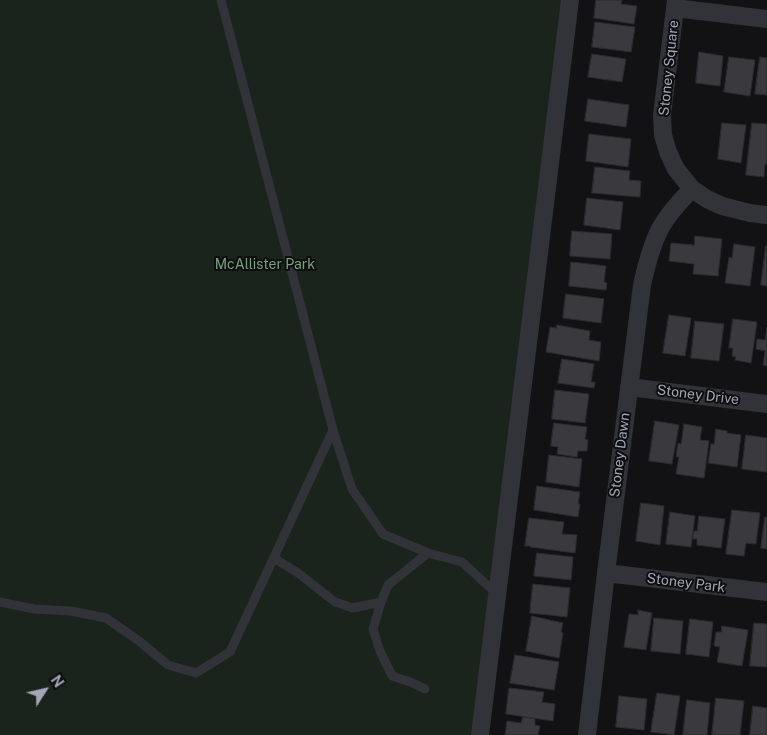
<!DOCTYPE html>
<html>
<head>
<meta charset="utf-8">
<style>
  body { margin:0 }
  #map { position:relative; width:767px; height:735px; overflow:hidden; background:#121113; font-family:"Public Sans",sans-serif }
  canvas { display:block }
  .north { position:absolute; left:20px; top:665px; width:50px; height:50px; -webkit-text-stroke:4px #0d0d0e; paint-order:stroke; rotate:55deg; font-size:14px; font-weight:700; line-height:20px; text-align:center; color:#a2a5b5 }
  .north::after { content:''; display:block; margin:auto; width:18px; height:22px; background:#a2a5b5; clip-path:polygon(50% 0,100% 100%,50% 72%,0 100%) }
</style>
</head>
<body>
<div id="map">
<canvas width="767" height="735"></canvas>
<div class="north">N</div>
</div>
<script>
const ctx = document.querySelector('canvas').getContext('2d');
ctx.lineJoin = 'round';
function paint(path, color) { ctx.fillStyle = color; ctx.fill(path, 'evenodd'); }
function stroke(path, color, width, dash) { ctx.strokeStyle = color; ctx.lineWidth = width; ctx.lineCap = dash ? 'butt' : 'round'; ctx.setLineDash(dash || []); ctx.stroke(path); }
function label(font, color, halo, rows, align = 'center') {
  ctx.font = font + ' "Public Sans",sans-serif'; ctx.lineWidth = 4; ctx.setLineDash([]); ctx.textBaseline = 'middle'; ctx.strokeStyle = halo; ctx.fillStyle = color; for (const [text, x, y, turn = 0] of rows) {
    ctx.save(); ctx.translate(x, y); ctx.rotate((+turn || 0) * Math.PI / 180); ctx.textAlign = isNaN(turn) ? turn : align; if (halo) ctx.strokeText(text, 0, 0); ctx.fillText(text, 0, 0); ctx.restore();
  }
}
const green = new Path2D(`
  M0,0H565L473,735H0Z`);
const building = new Path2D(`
  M596,0H622L621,4L637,6L634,24L594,18Z
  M595,22L635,27L631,52L592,47Z
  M699,52L723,56L720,86L696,83Z
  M592,54L626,59L622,82L588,77Z
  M729,57L755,60L750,96L724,92Z
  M760,57L767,58V95L755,94Z
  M588,99L629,105L626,127L585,121Z
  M722,123L746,125L741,163L718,159Z
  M752,123L767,124V164H765L764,177L746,175Z
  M589,134L631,139L628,167L586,161Z
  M595,167L630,171L629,180L641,181L640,197L592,193Z
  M587,198L623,202L620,230L584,225Z
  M572,231L612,234L610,259L570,256Z
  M695,236L722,239L718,276L693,274L694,264L669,261L671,243L694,245Z
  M734,244L755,247L750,286L725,283L729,257L732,258Z
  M766,246H767V286L761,285Z
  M571,262L606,266L604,282L607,283L606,290L569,286Z
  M566,294L604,299L601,323L563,318Z
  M669,315L691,318L685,356L663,353Z
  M733,319L757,322L751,363L735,360L736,357L732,356L733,348H729Z
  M695,321L724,324L719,361L691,358Z
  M557,325L590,331L589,340L601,342L599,361L546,352L550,327L556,328Z
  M767,327V366L763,365L765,351L756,349L757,339L765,340Z
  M562,359L594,364L591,382H595L594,388L558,383Z
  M555,390L589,394L585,423L552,419Z
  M655,421L679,425L672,464L649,461Z
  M554,423L587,427L585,439L588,440L587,451H578L577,457L557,454L558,447L551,446Z
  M684,424L702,427L700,440L709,441L704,478L676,474L679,457H676L678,443L681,444Z
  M716,429L727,431V433L741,435L737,467L708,463L711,444H714Z
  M746,435L767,438V472L742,469Z
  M549,455L582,459L579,487L546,482Z
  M537,486L580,492L578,504H580L578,517L534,510Z
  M641,503L664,506L660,545L636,541Z
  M732,510L760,513L756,544L746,543L744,556L726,554Z
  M670,512L695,516L691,547L666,544Z
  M699,516L725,519L721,548L697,545V539H693L694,531H697Z
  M765,517L767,518V549L761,548Z
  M529,518L564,522L562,534L577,535L575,553L530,547V546H525Z
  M537,553L573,557L571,580L534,576Z
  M533,584L570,588L567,617L530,613Z
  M638,610L652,613L646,650L624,647L629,614L638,615Z
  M532,616L563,623L561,632L563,633L559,658L526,651Z
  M654,618L683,621L680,654L651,651Z
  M690,619L713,622L709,657L686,654Z
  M754,623L767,624V667L750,666Z
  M722,626L748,630L742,666L717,662L720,647L714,646L716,632H721Z
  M515,655L559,662L554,690L510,683Z
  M509,688L544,692L542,702L555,704L553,721L506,714Z
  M657,693L680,696L674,735L651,732Z
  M619,696L647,699L644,730L616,727Z
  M716,698L744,701L740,735H712Z
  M687,700L710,703L707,735H683Z
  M753,706L767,708V735H750Z
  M523,717L535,719V725L540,726L538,735H505L507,721L521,723Z`);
const service = new Path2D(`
  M221,0L333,430L352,489L383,534L428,553L462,562L497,594
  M274,558L298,573L335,602L353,608L381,602
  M0,602L34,609L71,611L106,618L139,641L168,665L196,673L230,652L333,430
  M425,689L413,683L392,676L380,651L373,629L381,602L388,585L428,553`);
const minor = new Path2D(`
  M676,0L662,115L663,135L668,152L676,169L692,189L707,199L722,206L750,213L767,215
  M675,8L767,19
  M629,387L767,404
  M606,573L767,592
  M480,735L570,0
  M587,735L606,573L642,285C646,267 651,246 660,229C668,214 680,201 692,189`);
const streetNames = [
  ["Stoney Square",669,68,-84],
  ["Stoney Drive",698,395,7],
  ["Stoney Dawn",620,455,-83],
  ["Stoney Park",686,583,7]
];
const parkNames = [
  ["McAllister Park",265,265]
];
paint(green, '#1b231d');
paint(building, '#39393e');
stroke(building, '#2c2b2f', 1);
stroke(service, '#323339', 9);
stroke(minor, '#323339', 18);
label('14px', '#a2a5b5', '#0d0d0e', streetNames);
label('14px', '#77a27e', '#0d0d0e', parkNames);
</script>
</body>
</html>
